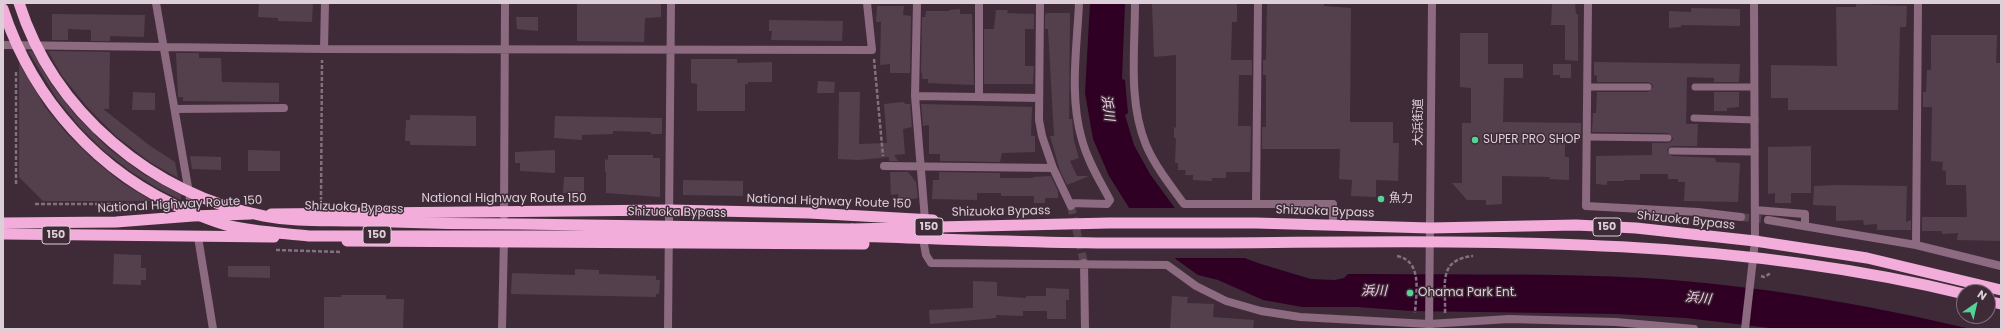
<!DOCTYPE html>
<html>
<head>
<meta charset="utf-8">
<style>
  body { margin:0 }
  #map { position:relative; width:2004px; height:332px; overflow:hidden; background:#3f2b38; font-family:Poppins,sans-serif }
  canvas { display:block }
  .frame { position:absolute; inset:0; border:4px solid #dccfd7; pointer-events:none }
  .north { position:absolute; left:1956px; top:284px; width:40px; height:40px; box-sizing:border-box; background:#3f2b38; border:1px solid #7e6d78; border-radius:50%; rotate:34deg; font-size:11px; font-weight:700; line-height:16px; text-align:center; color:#dccfd7 }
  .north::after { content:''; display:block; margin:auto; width:14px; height:18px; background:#53d396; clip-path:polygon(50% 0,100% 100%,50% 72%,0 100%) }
</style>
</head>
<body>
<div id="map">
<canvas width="2004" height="332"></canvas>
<div class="frame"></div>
<div class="north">N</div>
</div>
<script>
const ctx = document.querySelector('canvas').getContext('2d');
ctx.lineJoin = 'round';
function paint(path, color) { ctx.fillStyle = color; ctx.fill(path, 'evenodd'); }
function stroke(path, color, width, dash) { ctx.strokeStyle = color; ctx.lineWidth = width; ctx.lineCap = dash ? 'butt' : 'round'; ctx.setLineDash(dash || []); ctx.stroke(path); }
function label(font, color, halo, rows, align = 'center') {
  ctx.font = font + ' Poppins,"Noto Sans JP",sans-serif'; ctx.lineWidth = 3; ctx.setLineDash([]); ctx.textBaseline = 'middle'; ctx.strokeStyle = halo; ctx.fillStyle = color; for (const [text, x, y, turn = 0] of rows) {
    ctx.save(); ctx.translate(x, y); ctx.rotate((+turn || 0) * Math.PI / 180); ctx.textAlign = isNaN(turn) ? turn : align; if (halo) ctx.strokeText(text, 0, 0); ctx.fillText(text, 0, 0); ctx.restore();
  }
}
const water = new Path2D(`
  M1090,3H1125L1122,79L1125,80L1128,113L1125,115L1134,145L1150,174L1177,211L1247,259L1261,264L1311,279L1335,280L1344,278L1348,274H1374C1465,275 1556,273 1646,278C1756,285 1864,304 1971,329H1778L1686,318L1616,314L1411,311L1357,307H1302L1263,300L1218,280L1198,275L1177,260L1150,234L1131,211L1109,176L1093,139L1085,93Z`);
const pier = new Path2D(`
  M1127,208H1177L1249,258H1171L1148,235Z`);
const building = new Path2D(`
  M259,3H313L312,22L278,21V18L258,17Z
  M577,3H661V17L645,18L644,42L577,41Z
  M1152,3H1237V22H1232L1231,60H1252V75H1239L1238,126H1251L1250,172H1226V178H1212V181L1193,180V175H1185L1186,170H1178V163H1175L1176,138H1174V127L1176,128V55L1154,57Z
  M1267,3H1324V6L1351,8L1350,122H1393V143H1399L1398,181L1376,180V197L1351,196L1352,180L1339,179L1340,149H1262V127H1266V75H1263V60H1266Z
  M1552,3H1575L1576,14H1578V61L1565,60V25H1551Z
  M1856,4L1907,6L1906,27H1900L1898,110H1788V98H1771V65L1837,66L1836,7H1856Z
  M877,6H904L903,15L911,16L910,73H890V64L880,65L881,22H876Z
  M1691,8L1740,9V26L1681,25V27L1669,28V11L1691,12Z
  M960,9V14H972L974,85L928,83V79H922V73H921L922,17H925L926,11H949V10Z
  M996,10H1008L1007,13L1034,14V29H1025V66H1034L1033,84H984V29H994Z
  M1048,13H1070L1069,119H1072L1074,141L1079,158L1070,161L1077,176H1089L1067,185L1060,171L1050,136H1054L1048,29H1045V14Z
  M52,14L145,15L144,37L110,36V41H91V30L68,29V40H52Z
  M516,17H538V31L517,29Z
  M769,20L843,21L842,41L771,40L772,31H769Z
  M1460,33H1488V64H1523V78H1504L1503,122L1581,123V135H1565V157H1569V180L1549,179L1550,177L1502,176V204L1486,205V200H1467L1452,183H1462V123H1471V88L1460,87Z
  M1931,35H1997L1996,63H2001V241L1957,240L1958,233L1942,234V231H1922V217H1967L1966,185H1946V171L1942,170L1943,162L1931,161L1932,107H1923V92H1926L1927,70H1931Z
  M28,51H32L51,84L77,117L108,148L143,174L181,195V200L159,189L130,171L103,150L79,126L57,99Z
  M48,51L110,52L109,109H103L149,145L175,162L178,178L150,162L117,137L88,108L62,76Z
  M176,53H199V58H221L222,82L279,83V102L183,101V97H178V95Z
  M691,59H737V63L772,62V82H748V84H745V111H697V84L691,83Z
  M1594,62L1740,64L1739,82H1714V78L1687,77L1686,124H1698L1697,146H1672L1668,148L1667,151L1672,156L1715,158L1716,162L1740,163L1738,202L1684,201L1685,182H1678V179H1668V174H1640V180H1624V181H1607V185L1596,184V156L1652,155V143H1668L1672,141L1673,138L1668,133L1592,132L1593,113H1596L1597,92H1648L1653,87L1652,84L1648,82H1597V76L1594,75Z
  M19,63L45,107L68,135L94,160L121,182L152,201H43L19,177Z
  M1553,64H1571V78H1560V75H1553Z
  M818,81L835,82L834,93H817Z
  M133,92L155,93V110H132Z
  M839,92H860L859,144L887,143L884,104L904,102L905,104H910L912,127L903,129L905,154L894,155L898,161H889V157L859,160L838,159Z
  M1714,92H1739V107L1727,108V111H1714Z
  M921,104L1032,107L1031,136H1035V152L1002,153L1000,162L940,161V154H929V125L923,126Z
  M410,115L476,116V146L410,145V141H405L406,120H410Z
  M555,116L662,118V134H651V132L613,131V134L582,135V140L554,138Z
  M1811,146V193H1791V203H1775V193L1768,194V147Z
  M248,150L280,151V171H248Z
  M555,150V173L520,171V163H515V152Z
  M608,155H653V158H660V197L606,193V172H605V159L608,160Z
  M190,156L221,157V170L192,169Z
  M890,172H908L916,182L918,198L899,201L898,194L891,195Z
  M939,172L1000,173V178H1033V177L1051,176L1058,191V198H1045V203H1034V196H1001V193H977V200L932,199L933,180H939Z
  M564,177H584V193H563Z
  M683,180L743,181V196L683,195Z
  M1837,185L1907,186L1906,222L1911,220V230H1877V224L1864,225L1863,220L1836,221V206L1813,205L1814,186Z
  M114,254L141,255V268H146V280H141V285L113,284Z
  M228,266H270V278L228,277Z
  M575,269L599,270V274L656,276V280H660L659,294H656V297L511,294L512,273L575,275Z
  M973,281L997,282V296L1026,298V296H1046V288L1069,289V300H1066V319H1047V311H1023V316L996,315V318L930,324L929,310L973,308Z
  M341,295H386V299H404L403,329H324V297H341Z
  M1172,296L1188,297L1187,303L1214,304L1213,317L1254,320L1253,329H1170Z`);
const minorTunnel = new Path2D(`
  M1071,206L1084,263
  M1741,217L1768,220`);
const path = new Path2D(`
  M874,59L883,156
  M16,184V71
  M321,201L322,60
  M35,204H145
  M276,250L341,252
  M1397,256C1423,261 1416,293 1415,313
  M1761,276L1764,277L1771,273
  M1445,313C1446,284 1437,260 1473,256`);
const service = new Path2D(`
  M1588,87H1648
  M1695,87H1754
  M1694,118L1755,120
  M1587,137L1668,138
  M1672,151L1755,152`);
const minor = new Path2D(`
  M156,3L193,216
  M917,3L915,96L925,220
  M1040,3L1039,120L1042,136L1053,168L1071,206
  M1135,3C1135,49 1128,102 1146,145C1155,166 1170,185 1184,204H1333V225
  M1588,3L1586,206L1698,212L1741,217
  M3,45L324,49L872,50L867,3
  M324,49L325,3
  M915,96L1039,98
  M979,97V3
  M175,109L284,108
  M884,166L1053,168
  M1070,203L1107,204L1110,200C1100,181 1088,162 1082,140C1069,96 1077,48 1079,3
  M1256,204L1258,3
  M1755,210L1805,214V225
  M504,216L505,3
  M1768,220L1916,245L2001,266
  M198,237L213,329
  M924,244L926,255L931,263L1167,265L1196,286L1226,301L1261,311L1300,317L1429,324L1509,319L1616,322L1694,329
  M1916,245L1918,3
  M1084,263L1085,329
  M502,329L504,238
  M668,329L671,3
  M1745,329L1755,241L1754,3`);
const tertiary = new Path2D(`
  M1429,329L1432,3`);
const trunk = new Path2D(`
  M271,214L670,210L809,213L933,220
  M3,223L116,222L193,216L251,214
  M852,229L1109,223H1256L1430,228L1576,225L1636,228L1755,241L1867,258L2001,290
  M3,234L274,237
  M852,236C944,239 1036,243 1127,243C1407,244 1690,227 1964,294
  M347,241L864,244
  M1988,301L2001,304`);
const trunkBridge = new Path2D(`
  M19,3C54,113 152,194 264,216C295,222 327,220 358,221C412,223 467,224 521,224C631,226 742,227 852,229
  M3,9C33,100 99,174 188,211C201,216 216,223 230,226C256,232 283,233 309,236H852`);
const markers = [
  [1475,140,4,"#53d396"],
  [1381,199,4,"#53d396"],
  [1410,293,4,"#53d396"]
];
const shields = [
  [929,227,28],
  [1607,227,28],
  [56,235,28],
  [377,235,28]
];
const shieldNames = [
  ["150",929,227],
  ["150",1607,227],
  ["150",56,235],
  ["150",377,235]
];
const streetNames = [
  ["大浜街道",1419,122,-90],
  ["National Highway Route 150",504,199],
  ["National Highway Route 150",829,202,2],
  ["National Highway Route 150",180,205,-3],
  ["Shizuoka Bypass",354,208,2],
  ["Shizuoka Bypass",1001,212,-1],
  ["Shizuoka Bypass",1325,212,2],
  ["Shizuoka Bypass",677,213,1],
  ["Shizuoka Bypass",1686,221,6]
];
const poiNames = [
  ["SUPER PRO SHOP",1483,140],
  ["魚力",1389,199],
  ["Ohama Park Ent.",1418,293]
];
const waterNames = [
  ["浜川",1107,108,82],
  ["浜川",1374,292],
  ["浜川",1698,299,6]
];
paint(water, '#2f0024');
paint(pier, '#3f2b38');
paint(building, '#54404d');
stroke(minorTunnel, '#574450', 8, [8, 4]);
stroke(path, '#82717c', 2.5, [4, 2]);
stroke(service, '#8c6a80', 7);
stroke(minor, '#8c6a80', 8);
stroke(tertiary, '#8c6a80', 8);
stroke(trunk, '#f2addb', 11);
stroke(trunkBridge, '#f2addb', 11);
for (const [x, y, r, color] of markers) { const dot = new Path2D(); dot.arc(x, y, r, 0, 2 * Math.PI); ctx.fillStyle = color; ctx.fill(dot); stroke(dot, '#3f2b38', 1.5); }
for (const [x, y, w] of shields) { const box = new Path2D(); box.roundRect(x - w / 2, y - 9, w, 18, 3); ctx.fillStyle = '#3f2b38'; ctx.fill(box); stroke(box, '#dccfd7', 1); }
label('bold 11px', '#dccfd7', null, shieldNames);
label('12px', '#dccfd7', '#3f2b38', streetNames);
label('12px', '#dccfd7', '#3f2b38', poiNames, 'left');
label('italic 13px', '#f9cfea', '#3f2b38', waterNames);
</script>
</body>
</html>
